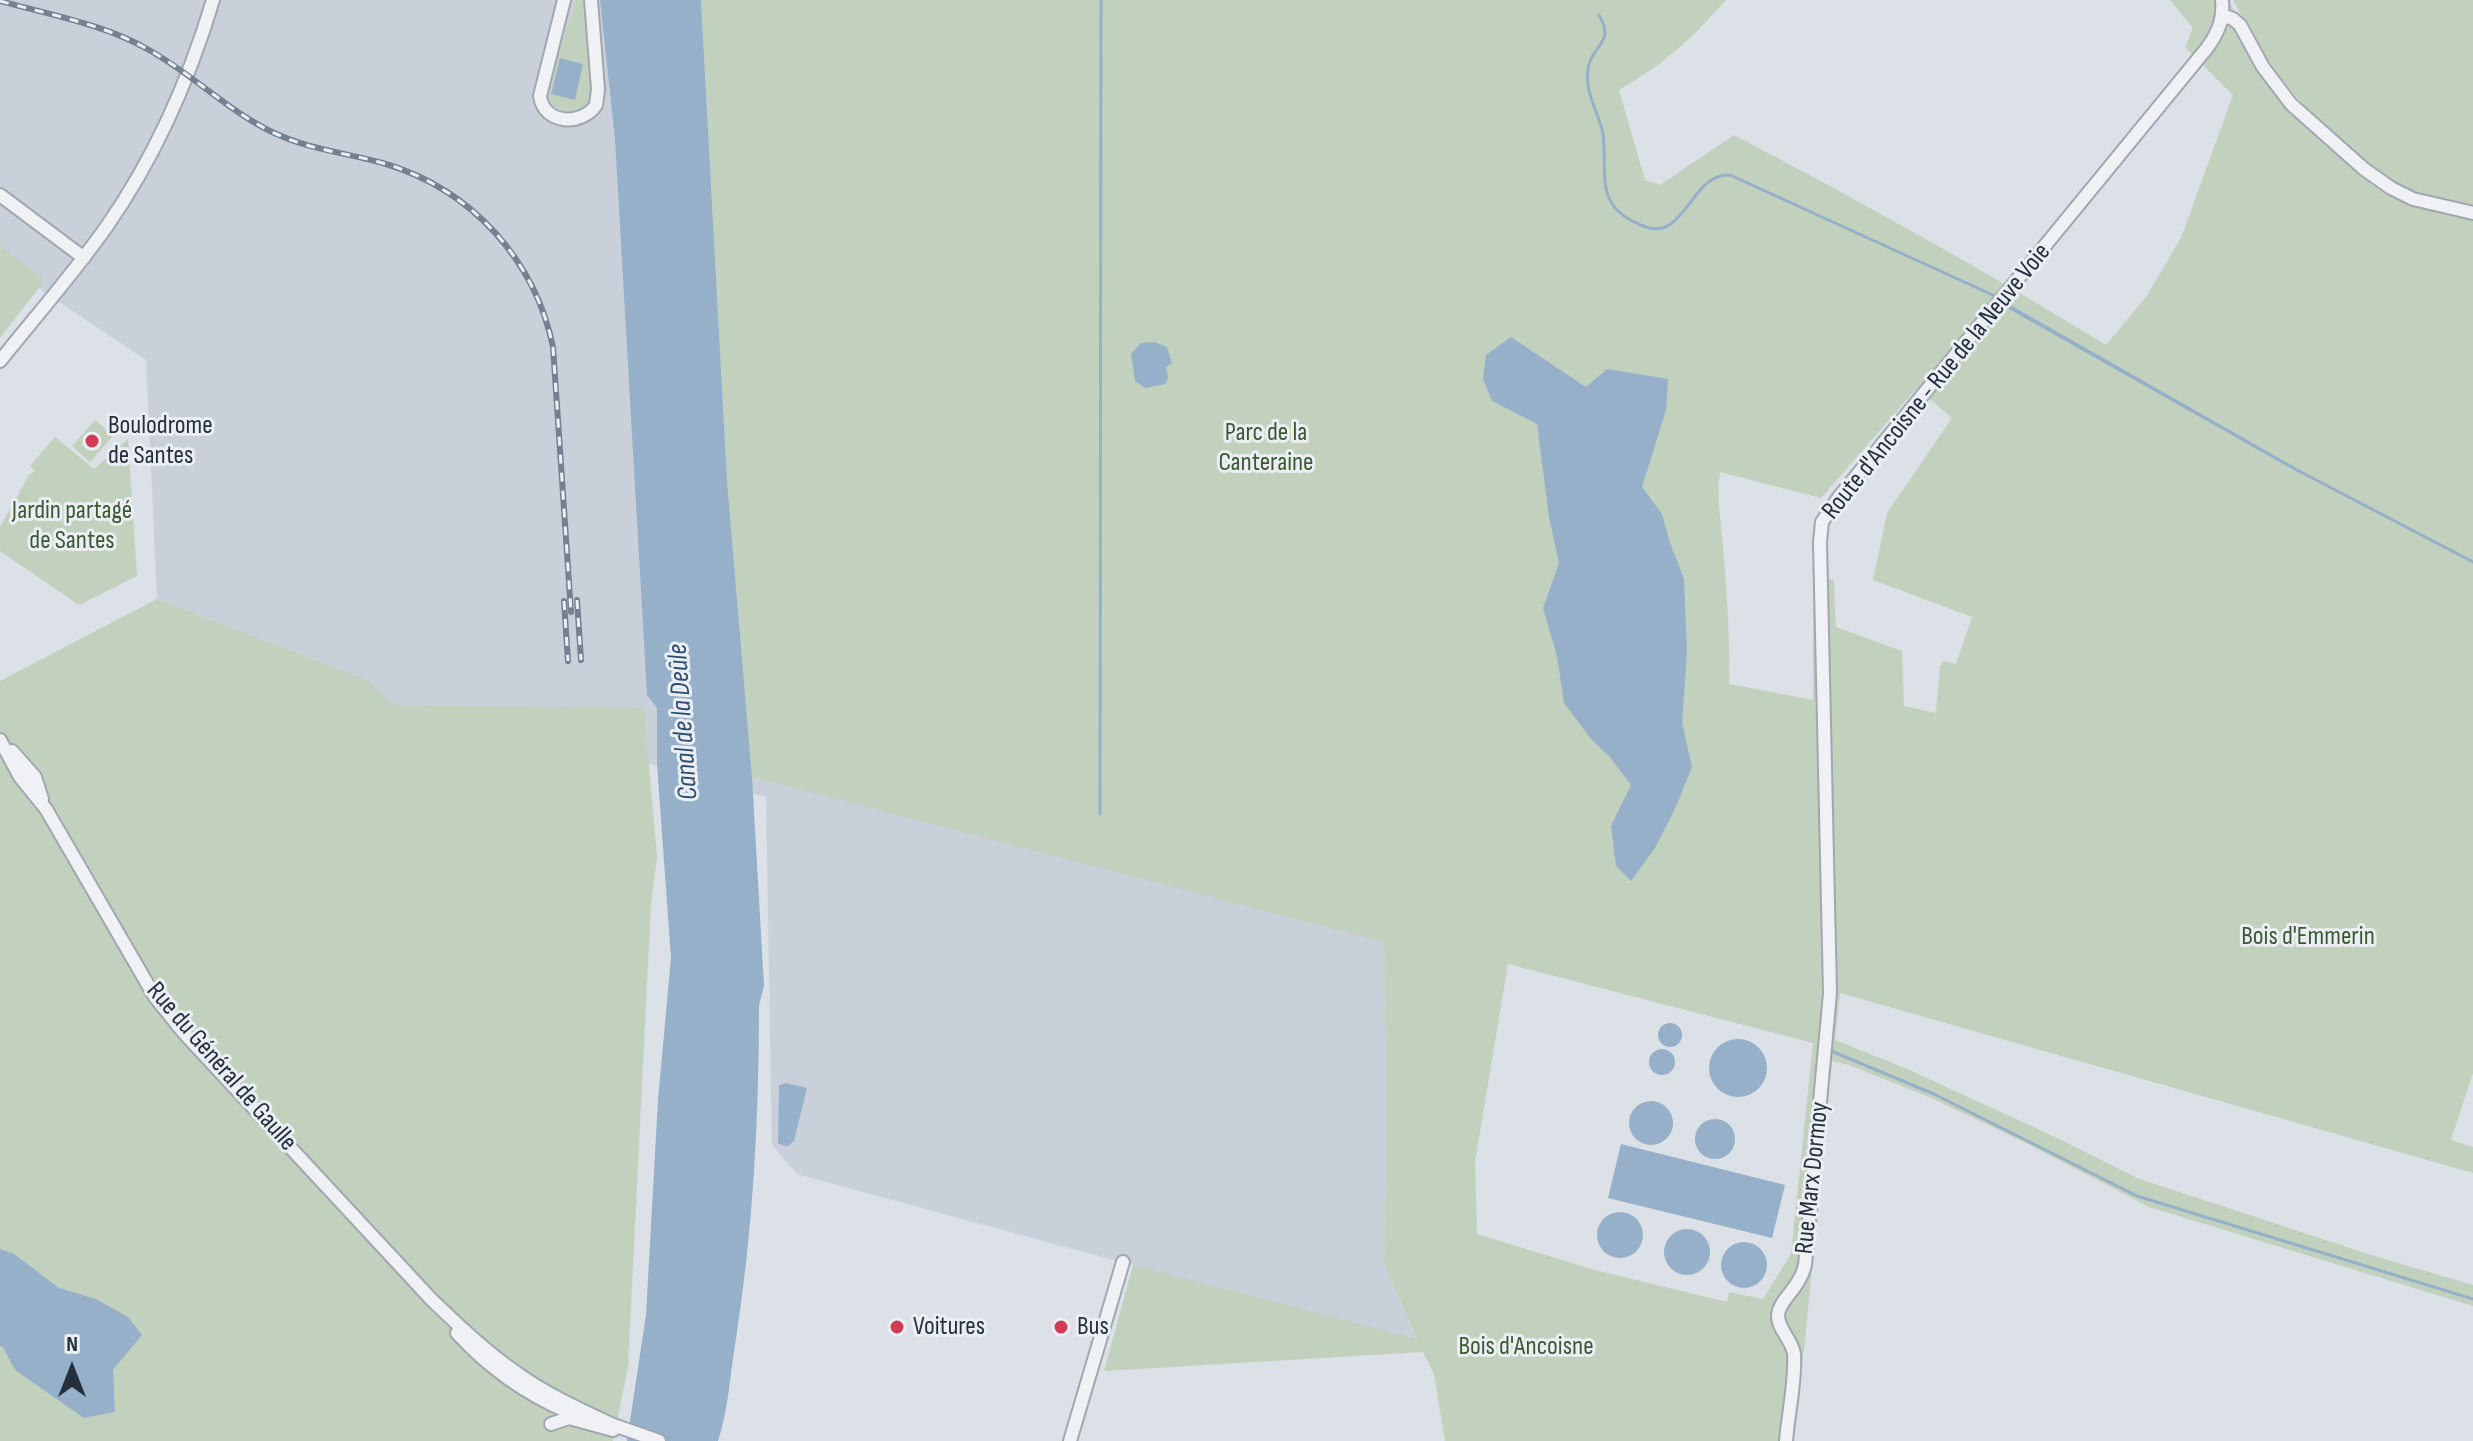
<!DOCTYPE html>
<html>
<head>
<meta charset="utf-8">
<style>
  body { margin:0 }
  #map { position:relative; width:2473px; height:1441px; overflow:hidden; background:#dce0e7; font-family:"Sofia Sans Condensed",sans-serif }
  canvas { display:block }
  .north { position:absolute; left:32px; top:1329px; width:80px; height:80px; -webkit-text-stroke:6px #ebeff4; paint-order:stroke; rotate:0deg; font-size:22px; font-weight:700; line-height:32px; text-align:center; color:#252f3d }
  .north::after { content:''; display:block; margin:auto; width:28px; height:36px; background:#252f3d; clip-path:polygon(50% 0,100% 100%,50% 72%,0 100%) }
</style>
</head>
<body>
<div id="map">
<canvas width="2473" height="1441"></canvas>
<div class="north">N</div>
</div>
<script>
const ctx = document.querySelector('canvas').getContext('2d');
ctx.lineJoin = 'round';
function paint(path, color) { ctx.fillStyle = color; ctx.fill(path, 'evenodd'); }
function stroke(path, color, width, dash) { ctx.strokeStyle = color; ctx.lineWidth = width; ctx.lineCap = dash ? 'butt' : 'round'; ctx.setLineDash(dash || []); ctx.stroke(path); }
function label(font, color, halo, rows, align = 'center') {
  ctx.font = font + ' "Sofia Sans Condensed",sans-serif'; ctx.lineWidth = 6; ctx.setLineDash([]); ctx.textBaseline = 'middle'; ctx.strokeStyle = halo; ctx.fillStyle = color; for (const [text, x, y, turn = 0] of rows) {
    ctx.save(); ctx.translate(x, y); ctx.rotate((+turn || 0) * Math.PI / 180); ctx.textAlign = isNaN(turn) ? turn : align; if (halo) ctx.strokeText(text, 0, 0); ctx.fillText(text, 0, 0); ctx.restore();
  }
}
const built = new Path2D(`
  M0,0H669L729,665L754,777L1384,941L1386,1117L1384,1265L1417,1340L1301,1311L797,1174L772,1145L766,797L604,751L385,750L368,680L157,599L146,360L0,262Z`);
const green = new Path2D(`
  M576,0H584L592,95C586,124 554,117 547,91Z
  M701,0H1726C1690,40 1666,63 1619,90L1645,180L1660,185L1734,135C1860,201 1984,270 2106,345L2146,297L2181,238L2233,95L2185,47L2193,28L2170,0H2228L2267,67L2299,108L2399,189L2473,209V1073L2451,1140L2473,1147V1173L1840,993L1835,1040L1905,1068L2055,1137L2137,1178L2371,1255L2473,1285V1306L2149,1207L2024,1142L1929,1097L1849,1065L1832,1061L1805,1341L1791,1441H1445L1434,1374L1423,1352L1104,1371L1133,1265L1417,1339L1384,1265L1386,1117L1384,942L752,777L727,480ZM1917,388L1952,418L1887,513L1873,580L1972,617L1956,664L1943,661L1940,667L1936,713L1904,706L1902,651L1836,627L1834,580L1813,577V700L1729,684C1730,637 1727,592 1723,546C1721,521 1716,497 1720,472L1821,498ZM1508,964L1813,1043L1791,1254L1763,1299L1729,1292L1727,1302L1591,1269L1477,1234L1475,1162Z
  M2233,0H2473V205C2453,202 2431,200 2412,192C2394,184 2377,170 2361,157C2304,113 2265,64 2233,0Z
  M0,246L45,280L0,338Z
  M95,420L113,436L90,462L72,446Z
  M55,437L94,469L128,439L137,576L79,605L0,551V527L29,475L35,471L30,466Z
  M157,599L368,680L392,705L644,708L657,857L651,904L628,1367L613,1441H0V681Z`);
const water = new Path2D(`
  M600,0H701L727,480L752,777L764,986L759,1005C759,1119 753,1232 735,1345C730,1376 728,1411 718,1441H627L646,1315L658,1100L671,958L657,764V708L647,695L615,139Z
  M560,58L583,64L575,100L551,94Z
  M2005,302L2300,470L2299,473L2007,308L2005,310L2001,308Z
  M1511,337L1586,387L1607,369L1668,379L1666,410L1642,487L1662,514L1670,543L1684,579L1687,653L1682,723L1692,767L1674,811L1655,848L1631,881L1616,866L1611,826L1631,785L1609,756L1591,739L1564,703L1557,656L1543,608L1559,563L1549,517L1537,424L1492,401L1483,379L1486,355Z
  M1154,342L1167,347L1172,363L1166,367L1168,378L1165,384L1145,388L1135,381L1131,354L1141,343Z
  M1658 1035a12 12 0 1 1 24 0a12 12 0 1 1-24 0Z
  M1709 1068a29 29 0 1 1 58 0a29 29 0 1 1-58 0Z
  M1649 1062a13 13 0 1 1 26 0a13 13 0 1 1-26 0Z
  M785,1083L807,1088L794,1141L788,1146L778,1144L779,1085Z
  M1629 1123a22 22 0 1 1 44 0a22 22 0 1 1-44 0Z
  M1695 1139a20 20 0 1 1 40 0a20 20 0 1 1-40 0Z
  M1621,1144L1785,1185L1772,1238L1608,1198Z
  M1597 1235a23 23 0 1 1 46 0a23 23 0 1 1-46 0Z
  M1664 1252a23 23 0 1 1 46 0a23 23 0 1 1-46 0Z
  M1721 1265a23 23 0 1 1 46 0a23 23 0 1 1-46 0Z
  M0,1249L14,1254L59,1288L96,1299L128,1317L142,1335L113,1370L115,1412L84,1418L15,1370L3,1347L0,1346Z`);
const stream = new Path2D(`
  M1599,15C1616,44 1591,45 1588,69C1584,93 1599,112 1603,134C1607,158 1598,191 1617,210C1625,218 1633,222 1643,226C1685,244 1691,172 1730,175L1995,296
  M2299,471L2473,562
  M1100,814L1101,0
  M1831,1051L1934,1094L2137,1196L2473,1299`);
const minor = new Path2D(`
  M564,0L540,96C544,125 582,126 596,105L598,89L591,0
  M2222,15L2233,19L2240,25L2263,67L2291,104L2364,169L2391,188L2413,199L2473,213
  M0,195L84,258
  M0,361C36,316 74,273 107,226C155,157 189,80 213,0
  M0,740L20,777L46,809L155,997L184,1033L431,1299C458,1325 486,1352 517,1373C546,1394 579,1409 611,1424
  M12,751L35,777L42,799
  M457,1333C488,1367 526,1394 568,1412
  M605,1422L659,1441
  M551,1424L569,1418L613,1430
  M1070,1441L1123,1262
  M1786,1441C1788,1416 1796,1378 1794,1354C1792,1339 1777,1329 1778,1314C1780,1299 1800,1288 1805,1265L1830,993L1820,542L1822,522L1839,497L2207,48C2218,33 2224,19 2222,0`);
const rail = new Path2D(`
  M0,1C50,15 104,24 149,50C192,74 226,109 270,131C311,151 345,152 386,164C472,190 535,260 553,347L571,612
  M577,600L581,660
  M564,601L568,661`);
const markers = [
  [92,441,8,"#d23b56"],
  [897,1327,8,"#d23b56"],
  [1061,1327,8,"#d23b56"]
];
const streetNames = [
  ["Route d'Ancoisne - Rue de la Neuve Voie",1937,382,-51],
  ["Rue du Général de Gaulle",221,1067,49],
  ["Rue Marx Dormoy",1813,1178,-84]
];
const poiNames = [
  ["Boulodrome",108,426],
  ["de Santes",108,456],
  ["Voitures",913,1327],
  ["Bus",1077,1327]
];
const parkNames = [
  ["Parc de la",1266,433],
  ["Canteraine",1266,463],
  ["Jardin partagé",72,511],
  ["de Santes",72,541],
  ["Bois d'Emmerin",2308,937],
  ["Bois d'Ancoisne",1526,1347]
];
const waterNames = [
  ["Canal de la Deûle",684,722,-94]
];
paint(built, '#cad0d9');
paint(green, '#c2d1bd');
paint(water, '#95b0c8');
stroke(stream, '#95b0c8', 3);
stroke(minor, '#a1a7b1', 16);
stroke(minor, '#eff1f5', 12);
stroke(rail, '#758091', 6);
stroke(rail, '#ebeff4', 3, [9]);
for (const [x, y, r, color] of markers) { const dot = new Path2D(); dot.arc(x, y, r, 0, 2 * Math.PI); ctx.fillStyle = color; ctx.fill(dot); stroke(dot, '#ebeff4', 3); }
label('26px', '#252f3d', '#ebeff4', streetNames);
label('26px', '#252f3d', '#ebeff4', poiNames, 'left');
label('26px', '#3b5932', '#ebeff4', parkNames);
label('italic 28px', '#2e4f72', '#ebeff4', waterNames);
</script>
</body>
</html>
